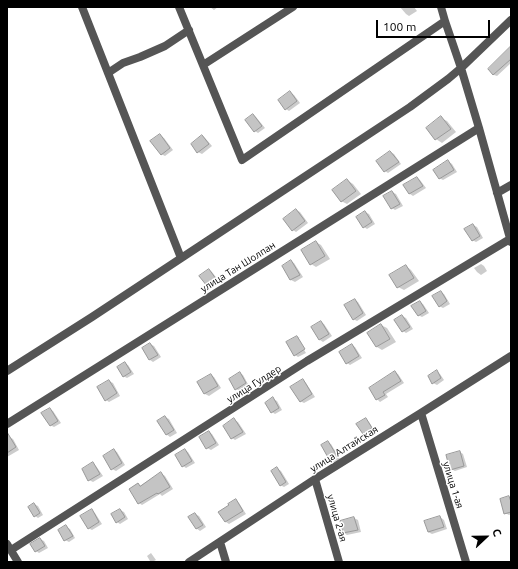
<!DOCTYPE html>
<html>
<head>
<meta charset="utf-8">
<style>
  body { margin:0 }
  #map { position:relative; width:518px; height:569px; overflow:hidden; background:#fff; font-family:Ubuntu,sans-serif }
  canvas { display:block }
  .frame { position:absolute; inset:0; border:8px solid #000; pointer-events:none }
  .north { position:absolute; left:466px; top:517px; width:40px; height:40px; -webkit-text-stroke:3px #fff; paint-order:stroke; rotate:68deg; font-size:11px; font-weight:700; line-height:16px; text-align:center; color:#000 }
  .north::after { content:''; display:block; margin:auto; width:14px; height:18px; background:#000; clip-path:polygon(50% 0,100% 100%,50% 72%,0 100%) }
  .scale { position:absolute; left:376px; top:20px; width:114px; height:18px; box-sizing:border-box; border:2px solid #000; border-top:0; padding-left:5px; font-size:12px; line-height:14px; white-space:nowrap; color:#000; -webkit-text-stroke:3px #fff; paint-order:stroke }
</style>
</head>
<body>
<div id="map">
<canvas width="518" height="569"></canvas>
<div class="frame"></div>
<div class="north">С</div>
<div class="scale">100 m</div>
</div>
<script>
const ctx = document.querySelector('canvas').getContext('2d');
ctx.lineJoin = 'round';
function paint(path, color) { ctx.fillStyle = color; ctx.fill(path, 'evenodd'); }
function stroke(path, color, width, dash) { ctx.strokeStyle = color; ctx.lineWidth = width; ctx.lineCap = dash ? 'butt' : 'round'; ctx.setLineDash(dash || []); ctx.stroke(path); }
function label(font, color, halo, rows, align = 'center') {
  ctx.font = font + ' Ubuntu,sans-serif'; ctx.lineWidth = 3; ctx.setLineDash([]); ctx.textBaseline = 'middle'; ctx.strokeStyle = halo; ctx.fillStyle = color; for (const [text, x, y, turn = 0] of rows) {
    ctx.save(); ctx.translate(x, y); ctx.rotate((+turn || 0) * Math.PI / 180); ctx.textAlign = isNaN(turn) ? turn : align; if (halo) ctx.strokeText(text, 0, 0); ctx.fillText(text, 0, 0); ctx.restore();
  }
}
const shadow = new Path2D(`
  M210,7H218L214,10Z
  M400,7H414L417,11L409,16L406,14Z
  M511,48V63L497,76L494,75L489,69Z
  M290,92L294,95L300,103L289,111L286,109Z
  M253,115L256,117L265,128L258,133L255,131Z
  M441,118L447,121L456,132L442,143L436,139L428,128Z
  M160,135L164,138L173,150L165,156L161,154Z
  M203,136L206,139L212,146L202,154L198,152Z
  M390,152L394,154L401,164L388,173L385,171Z
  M448,161L452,164L457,172L443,180L439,178Z
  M417,178L420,180L426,188L413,196L410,194L404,185Z
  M347,180L353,184L361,194L347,204L341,201Z
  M392,192L396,194L403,206L395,210L392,208Z
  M296,210L300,212L308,223L296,232L293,230Z
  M365,212L369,214L375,224L367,229L364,227Z
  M473,225L477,227L483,238L476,242L472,240Z
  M316,242L321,245L330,259L316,267L311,264Z
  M291,261L294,263L303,277L295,282L291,280L283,266Z
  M481,264L484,266L487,271L481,275L477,272L474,268Z
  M406,266L411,270L419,281L404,290L398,287Z
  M209,270L212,272L219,281L211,287L207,285Z
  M441,292L444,294L450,304L443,308L439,306Z
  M355,300L358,302L366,315L357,321L353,319Z
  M420,302L423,304L429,313L422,317L418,315Z
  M402,316L406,318L413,329L406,333L403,331Z
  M321,322L324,324L332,336L323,342L320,340Z
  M381,325L387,328L396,342L382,350L377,347L368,333Z
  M297,337L300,338H297L306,353L298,357L295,355Z
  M150,344L154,346L161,357L153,362L150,360L143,349Z
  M352,345L355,347L362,358L350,365L347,363Z
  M125,363L128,365L134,374L127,378L123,376Z
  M395,372L398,374L404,383L386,394L388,397L380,402L377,399Z
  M437,372L440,374L444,380L437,385L433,383Z
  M240,373L243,375L249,386L240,391L236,389Z
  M211,375L214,377L221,388L209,396L205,394L198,383Z
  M303,380L306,383L315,397L304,403L300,401Z
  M109,381L113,383L120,396L109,402L106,400Z
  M273,399L277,401L282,410L275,414L272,412Z
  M50,409L53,411L61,423L54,427L50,425Z
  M165,417L169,419L177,433L170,437L166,434Z
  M234,420L238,422L246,434L235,440L232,438Z
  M366,420L369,422L375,431L367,435L363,433Z
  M209,432L212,434L219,445L211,450L207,448Z
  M9,437L13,439L19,450L7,457V438Z
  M328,442L331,444L340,459L334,462L331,460Z
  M114,450L117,452L125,465L116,471L112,469Z
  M185,450L188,452L195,463L186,468L183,466Z
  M460,452L463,454L467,467L455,471L451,469Z
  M93,464L96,466L103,476L93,482L89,480Z
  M277,468L281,471L289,484L284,487L280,485Z
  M161,473L165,476L173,489L162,496L160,494L142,505L139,503L138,484L141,486Z
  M509,497L511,498V514L509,515L505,513Z
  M236,501L239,503L246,514L229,524L226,522L230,506Z
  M34,504L38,506L43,515L38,518L35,516Z
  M120,510L124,512L128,519L120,524L117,522Z
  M92,511L95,513L102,524L92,530L88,528Z
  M195,514L199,516L206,527L200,531L196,528Z
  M440,517L444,520L447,529L432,534L428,532Z
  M354,518L358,520L361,532L347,535L344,533Z
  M66,527L70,529L75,538L69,542L65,540Z
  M40,539L44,541L48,548L39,553L36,551Z
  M151,553L156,560L152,562L150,561L147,556Z`);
const building = new Path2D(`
  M511,46V59L493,75L488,69Z
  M290,91L297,101L285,110L278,100Z
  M253,114L262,126L254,132L245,120Z
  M441,116L451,129L435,140L426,128Z
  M160,134L170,148L161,155L150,141Z
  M202,135L209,144L197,153L191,144Z
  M390,151L399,162L384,172L376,161Z
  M448,160L454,170L439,179L433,170Z
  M417,177L423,186L409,194L403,185Z
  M347,179L356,191L341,202L332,190Z
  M392,191L400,204L391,209L383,196Z
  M296,209L305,221L292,231L283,219Z
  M365,211L372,222L363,228L356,217Z
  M473,224L480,236L472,241L464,229Z
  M316,241L325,256L310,265L301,250Z
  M291,260L300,275L290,280L282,266Z
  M406,265L414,278L397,288L389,275Z
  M209,269L216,279L207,286L199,276Z
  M441,291L447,301L439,307L432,296Z
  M355,299L363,313L353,320L344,305Z
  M420,301L426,311L418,316L411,306Z
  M402,315L410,327L402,332L394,320Z
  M321,321L329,334L319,340L311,327Z
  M381,324L390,339L376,347L367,333Z
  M297,336L305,349L294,356L286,342Z
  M150,343L158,355L149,360L142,348Z
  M352,344L359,356L346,364L339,352Z
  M125,362L131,372L123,377L117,367Z
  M437,370L441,378L432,384L428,376Z
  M395,371L401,381L383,392L385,395L376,400L369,388Z
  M240,372L246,383L235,390L229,379Z
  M211,374L218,386L204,394L197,382Z
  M303,379L312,394L300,402L290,387Z
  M109,380L117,393L105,401L97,387Z
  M273,397L279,408L271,413L265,403Z
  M50,408L58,421L50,426L41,413Z
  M165,416L174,430L166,435L157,421Z
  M234,418L243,432L231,439L223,426Z
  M366,418L372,428L363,434L356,424Z
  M209,431L216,443L206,449L199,437Z
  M7,432L16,447L7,453Z
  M328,441L337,456L330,461L321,445Z
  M114,449L122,463L111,470L103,456Z
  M185,449L192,461L182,467L175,455Z
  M460,451L464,466L450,470L446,455Z
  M93,462L100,474L88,481L82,469Z
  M277,467L286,482L280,486L271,471Z
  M161,472L170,487L158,494L157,493L138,504L129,489L138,483L140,486Z
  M509,496L511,502V512L504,514L500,499Z
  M236,499L243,511L225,522L218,512L229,505L228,504Z
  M34,503L40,513L34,517L28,507Z
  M92,509L99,522L88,529L80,516Z
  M120,509L125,517L116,523L111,514Z
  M195,513L203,525L196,529L188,517Z
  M440,516L444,527L428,532L424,521Z
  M354,517L358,530L343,533L340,521Z
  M66,525L73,536L64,541L58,530Z
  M40,538L45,546L35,552L30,544Z`);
const minor = new Path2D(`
  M82,7L181,258
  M179,7L242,160L445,21
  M441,7L445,21L461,68L479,128L511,242
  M203,65L293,7
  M108,73L123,63L140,57L165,46L189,30
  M497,193L511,185
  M7,371L92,317L410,107L448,79L461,68L511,20
  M421,413L466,562
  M7,424L479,128
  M315,479L339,562
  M220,542L226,562
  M7,544L18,562
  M11,550L307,361L510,239
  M189,562L315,479L421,413L511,356`);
const streetNames = [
  ["улица Тан Шолпан",238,267,-32],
  ["улица Гулдер",254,384,-32],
  ["улица Алтайская",344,449,-32],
  ["улица 1-ая",453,485,73],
  ["улица 2-ая",337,518,74]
];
paint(shadow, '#0003');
paint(building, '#c4c4c4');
stroke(building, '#999', 1);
stroke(minor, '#555', 8);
label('10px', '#000', '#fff', streetNames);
</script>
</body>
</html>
